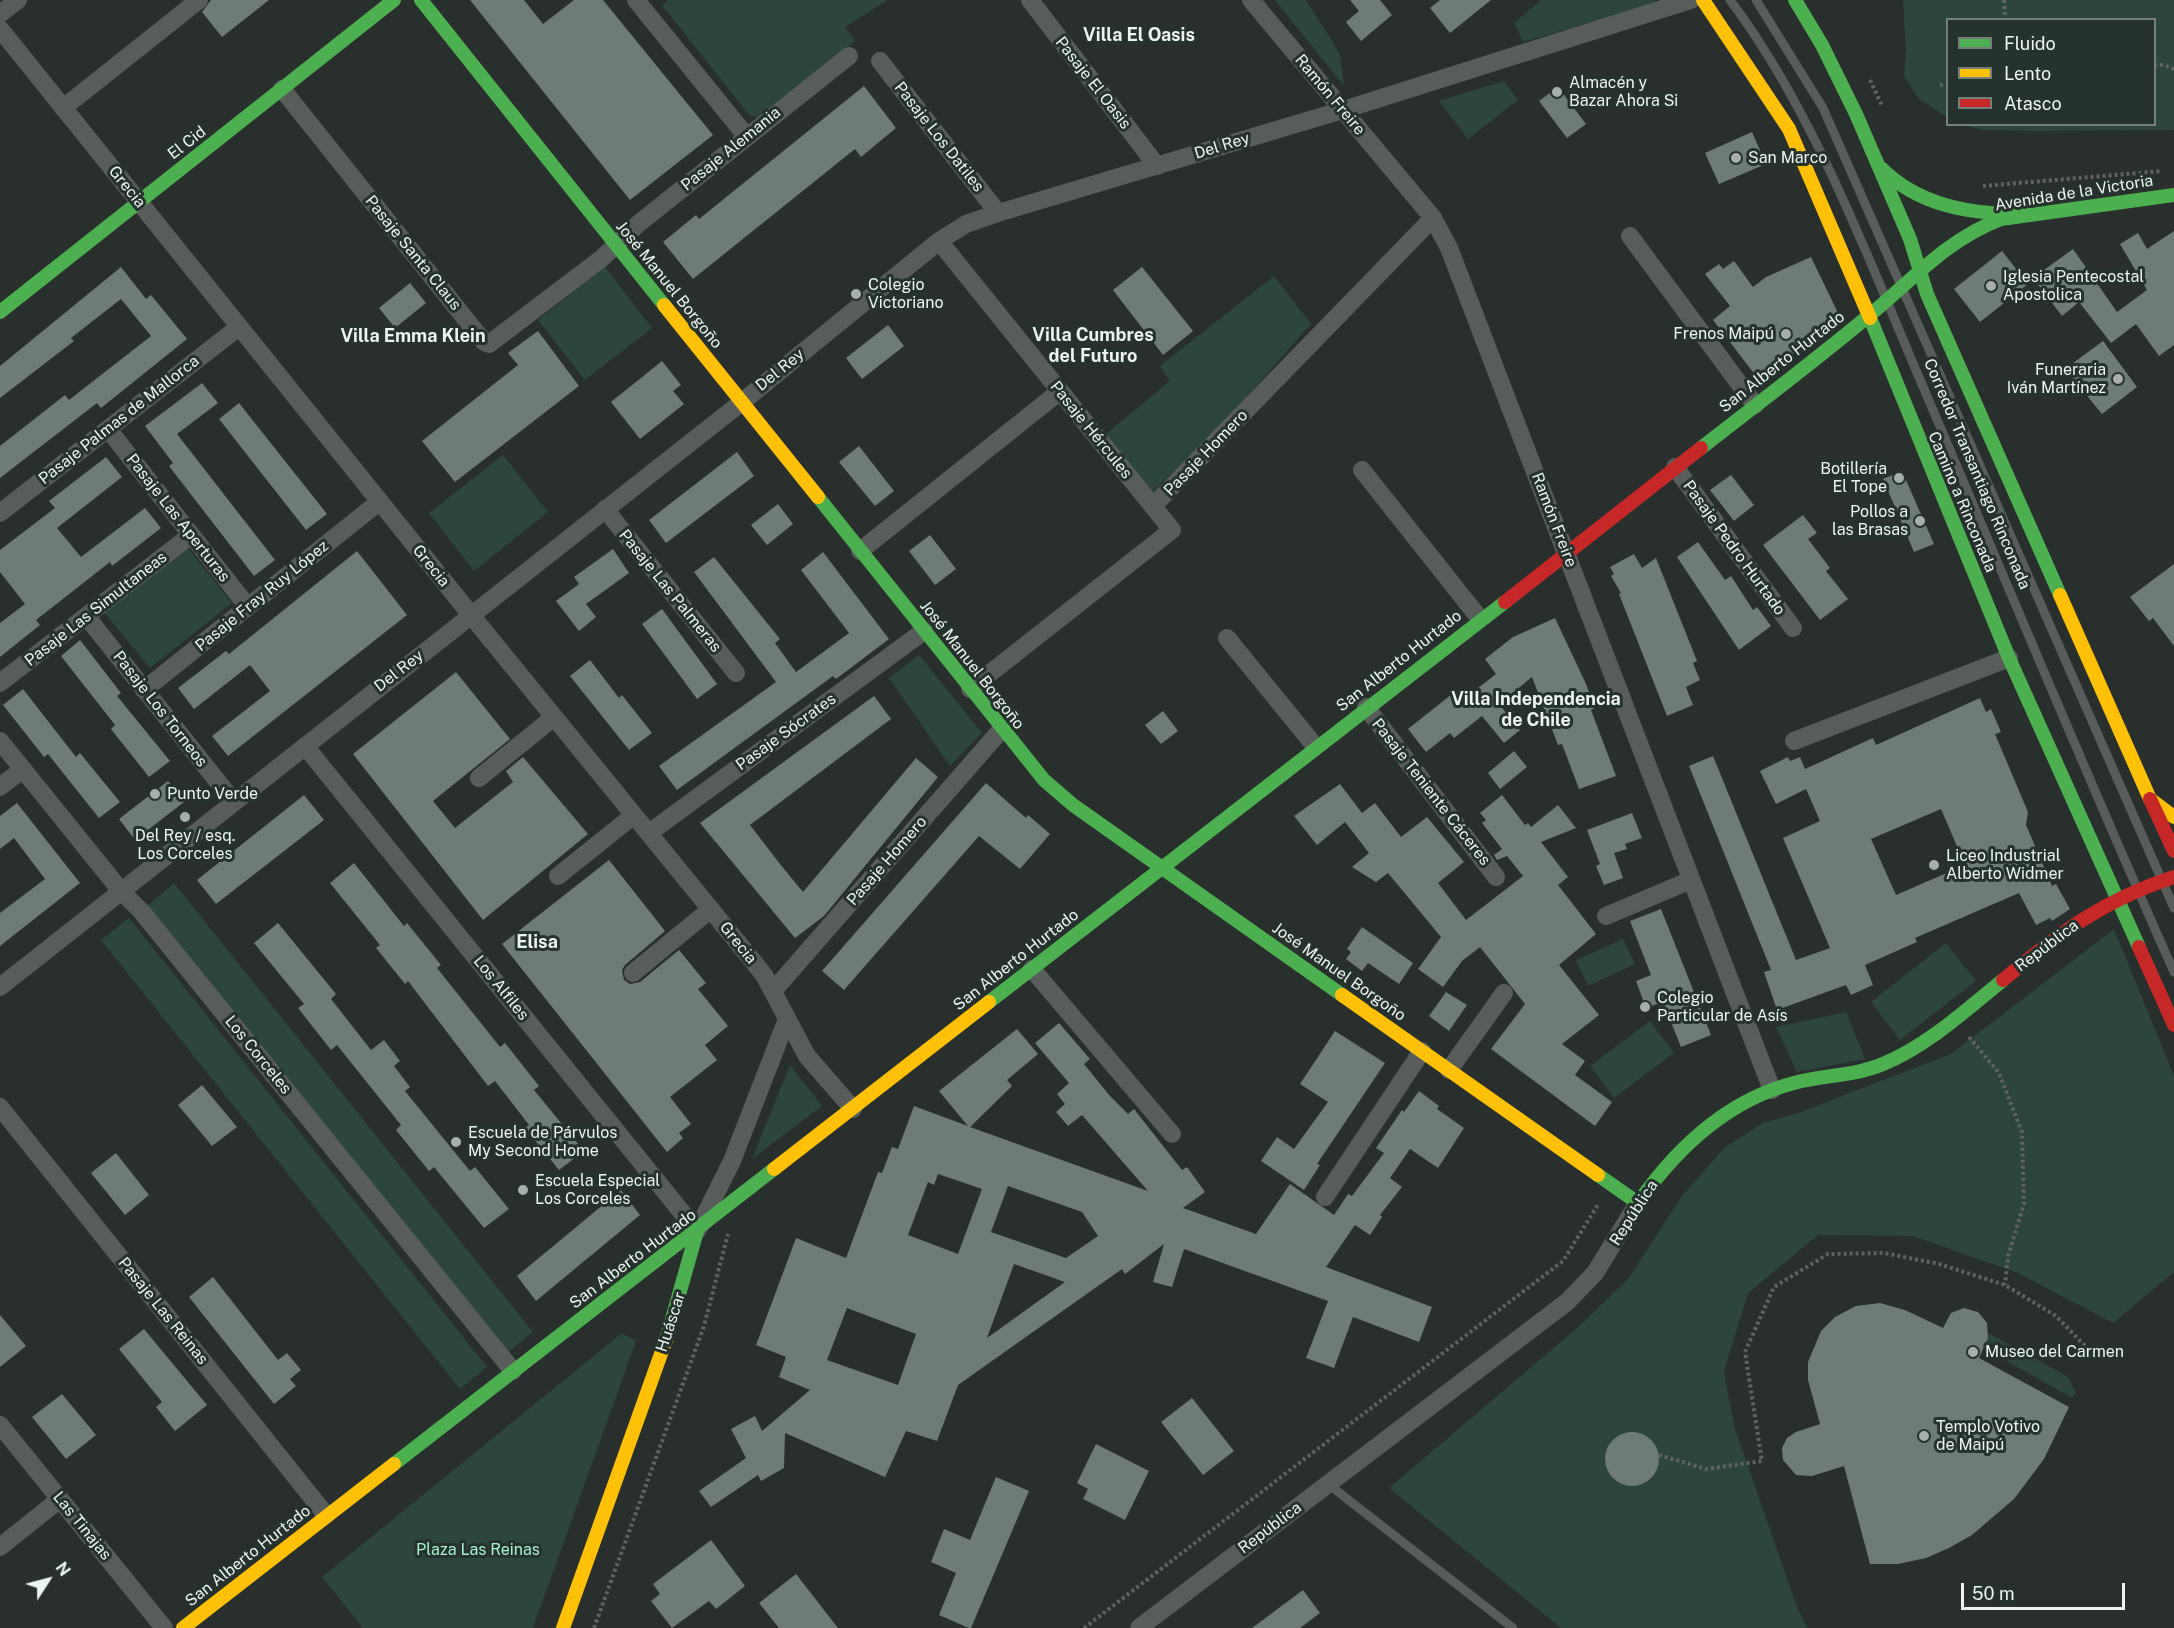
<!DOCTYPE html>
<html>
<head>
<meta charset="utf-8">
<style>
  body { margin:0 }
  #map { position:relative; width:2174px; height:1628px; overflow:hidden; background:#292f2c; font-family:"Public Sans",sans-serif }
  canvas { display:block }
  .legend { position:absolute; left:1946px; top:18px; width:210px; height:108px; box-sizing:border-box; background:#26322d; border:2px solid #75807b; margin:0; padding:8px 10px; list-style:none; font-size:18px; color:#ecf4f0 }
  .legend li { display:flex; align-items:center; gap:12px; height:30px }
  .legend b { width:30px; border:2px solid #75807b }
  .north { position:absolute; left:18px; top:1550px; width:60px; height:60px; -webkit-text-stroke:4px #26322d; paint-order:stroke; rotate:54deg; font-size:16px; font-weight:700; line-height:24px; text-align:center; color:#ecf4f0 }
  .north::after { content:''; display:block; margin:auto; width:21px; height:27px; background:#ecf4f0; clip-path:polygon(50% 0,100% 100%,50% 72%,0 100%) }
  .scale { position:absolute; left:1961px; top:1583px; width:164px; height:27px; box-sizing:border-box; border:3px solid #ecf4f0; border-top:0; padding-left:8px; font-size:18px; line-height:21px; white-space:nowrap; color:#ecf4f0; -webkit-text-stroke:4px #26322d; paint-order:stroke }
</style>
</head>
<body>
<div id="map">
<canvas width="2174" height="1628"></canvas>
<ul class="legend">
<li><b style="height:8px;background:#4caf50"></b>Fluido</li>
<li><b style="height:8px;background:#ffc107"></b>Lento</li>
<li><b style="height:8px;background:#c62828"></b>Atasco</li>
</ul>
<div class="north">N</div>
<div class="scale">50 m</div>
</div>
<script>
const ctx = document.querySelector('canvas').getContext('2d');
ctx.lineJoin = 'round';
function paint(path, color) { ctx.fillStyle = color; ctx.fill(path, 'evenodd'); }
function stroke(path, color, width, dash) { ctx.strokeStyle = color; ctx.lineWidth = width; ctx.lineCap = dash ? 'butt' : 'round'; ctx.setLineDash(dash || []); ctx.stroke(path); }
function label(font, color, halo, rows, align = 'center') {
  ctx.font = font + ' "Public Sans",sans-serif'; ctx.lineWidth = 6; ctx.setLineDash([]); ctx.textBaseline = 'middle'; ctx.strokeStyle = halo; ctx.fillStyle = color; for (const [text, x, y, turn = 0] of rows) {
    ctx.save(); ctx.translate(x, y); ctx.rotate((+turn || 0) * Math.PI / 180); ctx.textAlign = isNaN(turn) ? turn : align; if (halo) ctx.strokeText(text, 0, 0); ctx.fillText(text, 0, 0); ctx.restore();
  }
}
const green = new Path2D(`
  M668,0H888L845,27L855,41L759,118L749,115L662,5Z
  M1275,0H1306L1340,54L1344,86Z
  M1541,0H1655V4L1523,42L1514,23Z
  M1903,0H2174V130L2035,131L1983,130L1962,125L2154,124V20H1948L1947,117L1919,99L1904,76L1906,49Z
  M1504,81L1518,100L1468,139L1439,101Z
  M605,267L652,328L585,380L538,320Z
  M1274,276L1311,324L1222,425L1151,493L1106,434L1170,381L1160,366Z
  M503,455L548,512L474,571L429,513Z
  M187,547L232,603L150,668L104,612Z
  M919,655L982,733L950,766L889,678Z
  M174,883L533,1332L506,1354L147,906Z
  M129,918L487,1367L460,1389L101,940Z
  M2114,929L2174,1076V1272L2113,1323L2018,1273L1913,1236L1818,1235L1748,1293L1724,1371L1734,1426L1798,1610L1808,1628H1561L1389,1488L1576,1329L1628,1279L1682,1196L1724,1148L1763,1123L1798,1113L1951,1054Z
  M1623,939L1635,964L1588,986L1576,960Z
  M1946,943L1976,981L1900,1040L1871,1002Z
  M1846,1012L1865,1059L1797,1072L1776,1027Z
  M1650,1021L1674,1053L1614,1098L1590,1066Z
  M790,1065L822,1106L752,1159Z
  M622,1333L636,1341L533,1628H363L322,1577Z
  M1988,1333L2067,1376L2076,1393L2072,1398L1984,1348Z`);
const building = new Path2D(`
  M211,0H269L222,37L202,12Z
  M470,0H524L543,24L574,0H603L713,135L630,200Z
  M1350,0H1380L1392,15L1361,41L1346,22L1359,11Z
  M1440,0H1491L1450,33L1430,8Z
  M864,86L896,128L861,157L855,149L693,279L663,242L696,215L699,219Z
  M1558,87L1586,124L1567,138L1539,101Z
  M1752,132L1766,164L1719,184L1705,153Z
  M2174,231V345L2159,356L2136,324L2111,343L2079,302L2062,316L2033,278L2073,249L2117,312L2147,290L2120,244L2138,233L2147,249Z
  M2002,251L2028,284L1980,322L1954,289Z
  M1811,257L1838,313L1836,323L1759,380L1713,320L1730,306L1705,274L1719,264L1723,269L1734,261L1753,287L1766,277Z
  M121,267L146,299L151,295L187,339L101,408L97,403L0,478V446L65,395L69,400L151,336L121,299L71,338L74,341L0,398V366Z
  M1142,267L1193,331L1163,355L1113,290Z
  M410,283L426,303L395,328L379,308Z
  M888,325L904,346L862,379L846,358Z
  M538,331L579,386L455,482L422,441L518,365L508,353Z
  M2103,341L2137,387L2102,414L2065,369Z
  M662,361L681,385L673,391L684,404L640,439L611,402Z
  M202,383L218,403L177,434L275,560L254,576L169,466L173,463L145,426Z
  M239,403L327,514L306,530L219,419Z
  M859,446L894,491L875,506L839,462Z
  M737,452L754,476L666,543L649,520Z
  M106,457L122,477L57,528L81,557L145,508L161,528L112,566L110,562L36,620L40,625L0,657V623L25,604L0,572V550L55,508L49,501Z
  M1902,471L1934,544L1914,552L1883,479Z
  M1731,475L1754,505L1734,521L1710,490Z
  M778,504L793,524L767,545L751,525Z
  M1803,515L1817,533L1808,539L1830,568L1826,571L1848,599L1820,620L1763,545Z
  M930,535L956,569L935,585L909,551Z
  M1698,542L1725,580L1731,576L1753,610L1757,607L1771,626L1739,650L1677,557Z
  M613,549L629,573L586,604L596,617L579,631L556,601L579,584L574,577Z
  M357,551L407,615L228,756L212,736L270,691L250,665L194,709L178,688L226,651L229,654Z
  M823,552L889,639L836,679L833,676L677,790L659,766L776,682L694,572L714,557L780,639L775,643L796,672L849,633L801,570Z
  M1634,554L1642,568L1656,558L1697,661L1693,663L1700,680L1686,687L1693,705L1667,716L1619,594L1621,593L1611,576L1614,574L1610,567Z
  M2174,564V646L2153,618L2149,621L2130,597Z
  M662,609L717,684L697,699L642,624Z
  M1555,618L1586,684L1595,708L1591,710L1616,776L1579,789L1562,744L1558,745L1532,677L1499,704L1520,730L1504,743L1482,716L1454,738L1450,733L1426,752L1408,729L1452,694L1459,703L1496,674L1485,659L1513,637Z
  M80,640L121,693L117,696L170,761L149,777L111,729L115,725L61,656Z
  M590,660L619,698L622,695L652,733L629,750L570,676Z
  M456,672L510,739L433,801L455,828L513,782L506,771L523,757L588,834L483,920L353,754Z
  M23,689L76,757L80,753L120,802L99,818L48,754L44,757L3,705Z
  M874,696L891,719L750,825L780,864L803,892L916,758L938,777L824,916L795,938L700,823Z
  M1980,698L1986,712L1991,709L2001,732L1995,734L2028,812L2026,825L2052,886L2056,884L2070,909L2052,921L2050,918L2036,925L2019,893L1915,938L1917,942L1865,965L1873,985L1851,995L1846,985L1777,1010L1764,972L1771,970L1689,766L1713,756L1796,960L1830,948L1783,838L1820,821L1806,789L1776,804L1760,771L1788,757L1790,761L1800,757L1805,769L1873,738L1876,745ZM1941,809L1965,865L1896,895L1871,839Z
  M1163,711L1178,731L1161,744L1145,725Z
  M1514,751L1527,767L1500,789L1488,773Z
  M168,781L184,802L135,840L119,819Z
  M986,783L1026,818L1028,815L1050,834L1020,869L979,836L844,990L822,971Z
  M1340,784L1362,813L1375,803L1401,837L1427,817L1464,862L1438,883L1466,920L1523,876L1507,856L1497,860L1494,855L1502,849L1482,823L1486,820L1480,813L1502,795L1525,825L1528,823L1531,827L1558,805L1576,828L1541,842L1568,877L1558,885L1596,934L1559,965L1599,1015L1562,1044L1585,1061L1575,1075L1612,1102L1595,1126L1491,1049L1525,1004L1480,947L1462,961L1443,987L1418,969L1441,937L1388,873L1376,882L1352,867L1369,853L1345,822L1317,845L1294,816Z
  M304,795L324,820L216,904L197,880Z
  M17,803L80,883L0,946V913L45,879L14,838L0,849V816Z
  M1632,813L1642,838L1625,844L1627,849L1614,853L1623,878L1604,885L1596,866L1600,864L1587,830Z
  M609,860L665,931L625,965L622,970L624,980L630,984L640,982L679,950L706,983L698,989L728,1026L705,1045L717,1060L670,1097L691,1124L679,1133L683,1138L667,1152L502,944Z
  M354,863L404,926L407,923L441,965L437,968L500,1047L505,1043L539,1086L534,1090L584,1151L559,1170L525,1128L529,1125L495,1081L488,1086L408,981L405,984L376,948L380,945L330,883Z
  M1661,909L1711,1035L1681,1047L1663,1002L1646,1008L1636,981L1651,975L1630,921Z
  M278,923L336,994L331,999L371,1050L384,1040L400,1061L394,1066L410,1087L405,1091L470,1171L475,1167L509,1209L484,1228L434,1167L429,1171L396,1130L401,1125L337,1045L331,1050L298,1008L304,1004L254,943Z
  M1362,927L1413,963L1399,984L1368,963L1362,971L1346,959L1351,952L1347,949Z
  M1446,992L1467,1005L1449,1031L1429,1016Z
  M1059,1023L1090,1059L1084,1064L1110,1096L1128,1114L1134,1109L1182,1170L1187,1167L1205,1192L1183,1208L1256,1234L1290,1184L1334,1215L1348,1194L1352,1196L1384,1153L1376,1148L1402,1110L1404,1112L1419,1091L1439,1106L1437,1109L1464,1128L1438,1168L1410,1149L1390,1178L1402,1187L1380,1215L1382,1217L1370,1235L1355,1225L1326,1267L1432,1307L1419,1342L1353,1317L1334,1368L1306,1358L1328,1301L1184,1249L1172,1287L1153,1282L1164,1244L1125,1274L1122,1269L958,1385L937,1441L906,1431L885,1477L785,1433L784,1468L761,1481L758,1475L711,1507L699,1491L746,1458L731,1429L755,1416L762,1431L810,1390L779,1377L786,1357L756,1345L796,1238L846,1258L878,1172L882,1173L892,1147L898,1149L914,1106L968,1126L939,1091L1017,1029L1038,1054L1007,1080L1012,1086L970,1127L1148,1191L1082,1115L1068,1126L1056,1112L1065,1104L1057,1094L1069,1083L1035,1043ZM938,1174L982,1189L958,1254L908,1235L928,1182L934,1185ZM1008,1186L1082,1212L1098,1236L1066,1258L991,1232ZM1014,1264L1065,1282L987,1338ZM847,1308L916,1334L898,1385L827,1360Z
  M1335,1031L1385,1063L1317,1164L1320,1165L1304,1190L1261,1161L1277,1137L1294,1149L1328,1102L1300,1084Z
  M202,1085L237,1127L212,1146L178,1105Z
  M116,1153L149,1195L125,1215L91,1173Z
  M621,1190L640,1215L536,1301L517,1276Z
  M213,1277L278,1360L287,1353L301,1370L290,1379L296,1386L274,1404L189,1297Z
  M1880,1303L1905,1310L1943,1328L1951,1313L1964,1308L1978,1312L1987,1323L1988,1338L1979,1358L2069,1407L2044,1459L2014,1499L1972,1535L1949,1548L1926,1558L1898,1564H1870L1844,1466L1812,1476L1796,1475L1783,1460L1782,1448L1787,1438L1796,1432L1820,1424L1808,1380V1362L1821,1331L1835,1317L1856,1306Z
  M0,1315L26,1346L0,1367Z
  M144,1329L207,1405L175,1431L156,1407L162,1402L119,1349Z
  M62,1394L96,1435L66,1459L32,1417Z
  M1192,1398L1234,1451L1203,1475L1161,1422Z
  M1605 1459a27 27 0 1 1 54 0a27 27 0 1 1-54 0Z
  M1096,1444L1149,1471L1125,1520L1083,1499L1088,1489L1077,1483Z
  M996,1477L1029,1491L971,1628H969L939,1615L956,1573L931,1562L944,1529L970,1540Z
  M711,1540L745,1586L716,1609L709,1601L672,1628L651,1601L660,1594L653,1584Z
  M796,1574L838,1628H779L759,1603Z
  M1303,1590L1320,1613L1300,1628H1252Z`);
const path = new Path2D(`
  M2004,0L2005,20
  M2154,65H2164L2174,69
  M1870,80L1882,106
  M1940,85L1948,84
  M1983,186L2161,171
  M1969,1037L1999,1073L2022,1132L2024,1204L2008,1256L2005,1285
  M1659,1455L1706,1469L1762,1461L1745,1352L1774,1287L1828,1254L1884,1253L1939,1264L2005,1285L2056,1316L2088,1349
  M594,1628L704,1326L728,1234
  M1084,1628L1563,1261L1599,1203`);
const lane = new Path2D(`
  M1730,0C1815,113 1868,259 1924,389C2007,583 2088,779 2174,972
  M1756,0L1823,108L2174,908
  M1328,1484L1513,1628`);
const street = new Path2D(`
  M636,0L747,137
  M1030,0L1157,166
  M1251,0L1418,200L1433,218L1449,248L1772,1090
  M0,14L18,0
  M0,29L471,615L752,960L764,975L807,1056L853,1109
  M880,61L998,213
  M282,89L484,342L489,344L601,259L638,224L849,56
  M63,108L199,0
  M1630,236L1755,405
  M939,241L1172,530L970,689
  M108,429L248,607
  M1675,467L1793,628
  M1362,470L1480,619
  M1153,506L1433,218
  M605,509L736,673
  M0,513L239,327
  M860,551L1059,392
  M86,616L234,802
  M1227,638L1315,746
  M0,683L191,535
  M144,690L379,502
  M1366,707L1496,877
  M0,741L121,891L142,912L513,1371
  M1794,741L2009,658
  M305,746L697,1231L732,1161L787,1019
  M479,778L554,717
  M0,787L23,769
  M649,833L924,631
  M558,876L634,815
  M1606,916L1691,880
  M1032,969L1172,1134
  M633,973L711,909
  M0,987L742,402L939,241L966,224L998,213L1343,110L1691,0
  M773,991L1001,730
  M1449,1070L1504,993
  M0,1107L326,1515
  M1325,1197L1422,1051
  M0,1425L164,1628
  M0,1547L60,1499
  M1139,1628L1567,1302L1595,1273L1638,1203`);
const fast = new Path2D(`
  M421,0L664,305
  M1795,0L1822,45L1856,114L1910,239L1927,294L2060,595
  M1881,168C1920,207 1970,213 2023,215
  M0,312L394,0
  M1870,318L2009,658L2139,947
  M1701,448C1756,405 1812,363 1866,318C1912,281 1944,241 2001,219L2174,195
  M818,497L1044,780L1073,805L1342,995
  M989,1002L1505,602
  M1598,1175L1638,1203C1676,1149 1728,1100 1794,1083C1823,1075 1855,1076 1883,1064C1927,1046 1966,1010 2003,980
  M667,1337L697,1231
  M394,1464L774,1169`);
const slow = new Path2D(`
  M1703,0L1789,129L1870,318
  M664,305L818,497
  M2060,595L2150,799L2174,817
  M1342,995L1598,1175
  M774,1169L989,1002
  M183,1628L394,1464
  M563,1628L667,1337`);
const jam = new Path2D(`
  M1505,602L1701,448
  M2150,799L2174,851
  M2139,947L2174,1025
  M2003,980C2059,933 2104,900 2174,877`);
const markers = [
  [1557,92,6,"#a8afab"],
  [1736,158,6,"#a8afab"],
  [1991,286,6,"#a8afab"],
  [856,294,6,"#a8afab"],
  [1786,334,6,"#a8afab"],
  [2118,379,6,"#a8afab"],
  [1899,478,6,"#a8afab"],
  [1920,521,6,"#a8afab"],
  [155,794,6,"#a8afab"],
  [185,817,6,"#a8afab"],
  [1934,865,6,"#a8afab"],
  [1645,1007,6,"#a8afab"],
  [456,1142,6,"#a8afab"],
  [523,1190,6,"#a8afab"],
  [1973,1352,6,"#a8afab"],
  [1924,1436,6,"#a8afab"]
];
const streetNames = [
  ["Pasaje El Oasis",1093,83,52],
  ["Ramón Freire",1330,95,50],
  ["Pasaje Los Datiles",939,137,52],
  ["El Cid",187,143,-38],
  ["Del Rey",1222,146,-17],
  ["Pasaje Alemania",731,149,-39],
  ["Grecia",127,187,51],
  ["Avenida de la Victoria",2074,193,-9],
  ["Pasaje Santa Claus",413,253,51],
  ["José Manuel Borgoño",669,285,51],
  ["San Alberto Hurtado",1782,362,-38],
  ["Del Rey",780,370,-39],
  ["Pasaje Palmas de Mallorca",119,420,-38],
  ["Pasaje Hércules",1091,430,51],
  ["Pasaje Homero",1206,453,-46],
  ["Corredor Transantiago Rinconada",1977,474,67],
  ["Camino a Rinconada",1962,502,67],
  ["Pasaje Las Aperturas",178,518,52],
  ["Ramón Freire",1554,520,69],
  ["Pasaje Pedro Hurtado",1734,548,54],
  ["Grecia",431,566,51],
  ["Pasaje Las Palmeras",670,591,51],
  ["Pasaje Fray Ruy López",262,596,-39],
  ["Pasaje Las Simultaneas",96,609,-38],
  ["San Alberto Hurtado",1399,661,-38],
  ["José Manuel Borgoño",972,665,52],
  ["Del Rey",399,671,-38],
  ["Pasaje Los Torneos",160,709,52],
  ["Pasaje Sócrates",786,732,-36],
  ["Pasaje Teniente Cáceres",1431,792,52],
  ["Pasaje Homero",887,861,-49],
  ["Grecia",738,943,51],
  ["República",2047,946,-37],
  ["San Alberto Hurtado",1016,960,-38],
  ["José Manuel Borgoño",1339,972,35],
  ["Los Alfiles",501,988,51],
  ["Los Corceles",258,1055,51],
  ["República",1634,1213,-57],
  ["San Alberto Hurtado",633,1259,-37],
  ["Pasaje Las Reinas",163,1311,51],
  ["Huáscar",671,1322,-72],
  ["Las Tinajas",82,1526,51],
  ["República",1270,1528,-37],
  ["San Alberto Hurtado",248,1556,-38]
];
const poiNames = [
  ["Almacén y",1569,83],
  ["Bazar Ahora Si",1569,101],
  ["San Marco",1748,158],
  ["Iglesia Pentecostal",2003,277],
  ["Apostolica",2003,295],
  ["Colegio",868,285],
  ["Victoriano",868,303],
  ["Frenos Maipú",1774,334,"right"],
  ["Funeraria",2106,370,"right"],
  ["Iván Martínez",2106,388,"right"],
  ["Botillería",1887,469,"right"],
  ["El Tope",1887,487,"right"],
  ["Pollos a",1908,512,"right"],
  ["las Brasas",1908,530,"right"],
  ["Punto Verde",167,794],
  ["Del Rey / esq.",185,836,"center"],
  ["Los Corceles",185,854,"center"],
  ["Liceo Industrial",1946,856],
  ["Alberto Widmer",1946,874],
  ["Colegio",1657,998],
  ["Particular de Asís",1657,1016],
  ["Escuela de Párvulos",468,1133],
  ["My Second Home",468,1151],
  ["Escuela Especial",535,1181],
  ["Los Corceles",535,1199],
  ["Museo del Carmen",1985,1352],
  ["Templo Votivo",1936,1427],
  ["de Maipú",1936,1445]
];
const parkNames = [
  ["Plaza Las Reinas",478,1550]
];
const neighbourhoodNames = [
  ["Villa El Oasis",1139,35],
  ["Villa Cumbres",1093,335],
  ["del Futuro",1093,356],
  ["Villa Emma Klein",413,336],
  ["Villa Independencia",1536,699],
  ["de Chile",1536,720],
  ["Elisa",537,942]
];
paint(green, '#2c463b');
paint(building, '#6f7b75');
stroke(path, '#5f6261', 4, [3, 3]);
stroke(lane, '#585d5b', 9);
stroke(street, '#585d5b', 18);
stroke(fast, '#4caf50', 14);
stroke(slow, '#ffc107', 14);
stroke(jam, '#c62828', 14);
for (const [x, y, r, color] of markers) { const dot = new Path2D(); dot.arc(x, y, r, 0, 2 * Math.PI); ctx.fillStyle = color; ctx.fill(dot); stroke(dot, '#26322d', 2); }
label('16px', '#ecf4f0', '#26322d', streetNames);
label('16px', '#ecf4f0', '#26322d', poiNames, 'left');
label('16px', '#a5f2cf', '#26322d', parkNames);
label('bold 18px', '#ecf4f0', '#26322d', neighbourhoodNames);
</script>
</body>
</html>
